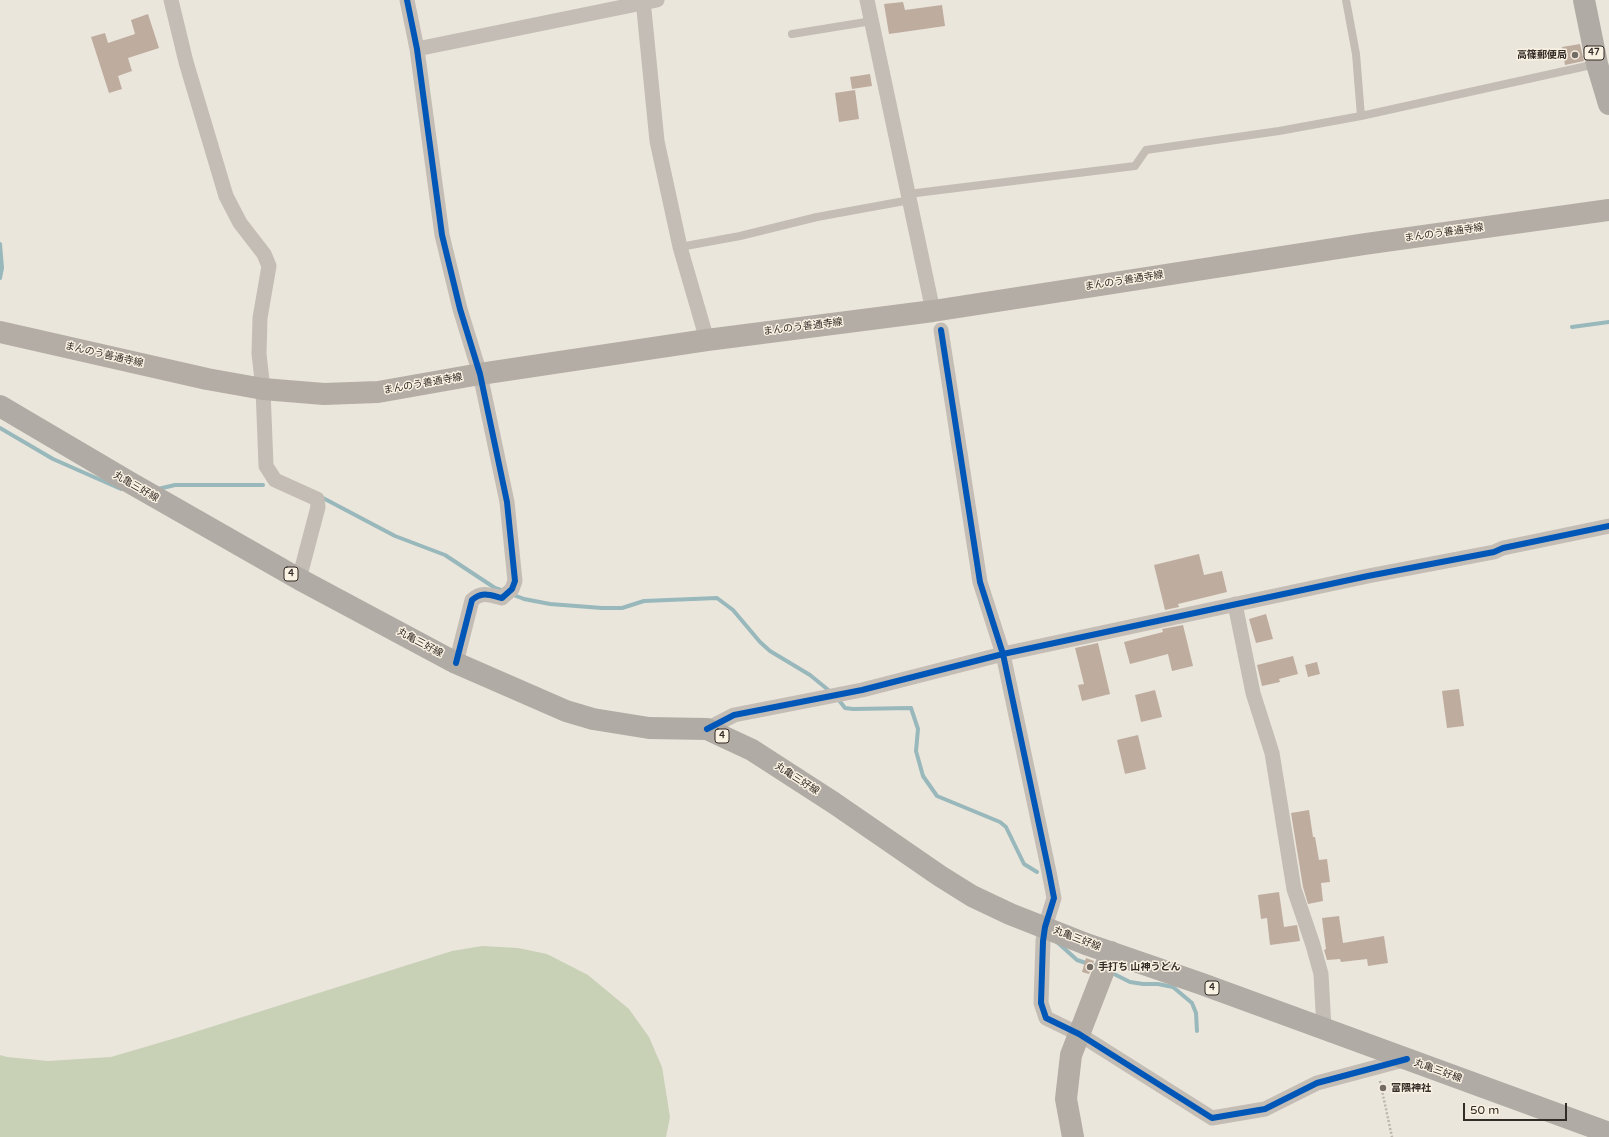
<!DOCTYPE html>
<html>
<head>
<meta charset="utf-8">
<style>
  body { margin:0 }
  #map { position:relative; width:1609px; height:1137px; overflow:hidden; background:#ebe6dc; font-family:"Varela Round",sans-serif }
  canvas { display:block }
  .scale { position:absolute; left:1463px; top:1103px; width:104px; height:18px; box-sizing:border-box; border:2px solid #332b25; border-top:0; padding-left:5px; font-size:12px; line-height:14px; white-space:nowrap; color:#332b25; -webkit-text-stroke:3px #f9f1e2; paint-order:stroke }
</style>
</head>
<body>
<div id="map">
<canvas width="1609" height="1137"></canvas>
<div class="scale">50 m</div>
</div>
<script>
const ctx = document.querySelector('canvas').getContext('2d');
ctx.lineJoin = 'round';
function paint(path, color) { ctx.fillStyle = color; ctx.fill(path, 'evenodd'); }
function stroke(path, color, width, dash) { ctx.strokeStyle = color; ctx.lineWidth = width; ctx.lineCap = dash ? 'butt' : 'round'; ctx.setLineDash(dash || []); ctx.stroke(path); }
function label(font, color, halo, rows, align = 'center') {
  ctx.font = font + ' "Varela Round","Noto Sans JP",sans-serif'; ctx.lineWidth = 3; ctx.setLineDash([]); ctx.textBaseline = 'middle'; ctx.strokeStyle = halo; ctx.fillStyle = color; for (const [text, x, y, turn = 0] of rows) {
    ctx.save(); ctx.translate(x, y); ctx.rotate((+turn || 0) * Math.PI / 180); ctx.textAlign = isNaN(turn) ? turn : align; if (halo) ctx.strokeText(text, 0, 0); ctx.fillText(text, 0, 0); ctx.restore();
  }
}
const green = new Path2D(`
  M482,946L518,948L547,954L588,975L629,1009L649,1037L662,1067L670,1117L666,1137H0V1055L7,1057L48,1061L111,1057L179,1037L452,951Z`);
const stream = new Path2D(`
  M0,244L2,268L0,278
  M1572,327L1609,322
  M0,428L53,459L121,489
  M158,489L175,485H263
  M323,498L395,536L445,555L495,588L504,591
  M511,594L524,599L550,604L602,608H622L644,601L717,598L733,610L760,642L770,651L810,675L832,693
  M838,699L845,708L853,709L911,708L918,729L916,751L923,776L937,796L1000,822L1006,827L1024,864L1037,872
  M1057,942L1077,960L1098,967
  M1110,972L1130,982L1143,984H1158L1173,987L1192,1003L1196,1013L1197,1031`);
const building = new Path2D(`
  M903,2L905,10L942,5L945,26L889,34L884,4Z
  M148,14L159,48L128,58L132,71L118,76L122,89L109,93L91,37L105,33L108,43L135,34L131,20Z
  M1580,44L1584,61L1565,65L1562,47Z
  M870,74L872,86L852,89L850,77Z
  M855,90L859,119L839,122L835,93Z
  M1199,554L1204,575L1222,571L1227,592L1178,604L1179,607L1165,610L1154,565Z
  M1266,614L1273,639L1256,643L1249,619Z
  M1183,625L1193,666L1172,671L1168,654L1130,664L1124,642L1163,632L1162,629Z
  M1098,643L1110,694L1082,701L1078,685L1084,684L1075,648Z
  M1293,656L1298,674L1279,679L1280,682L1262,686L1257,665Z
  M1317,662L1320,674L1308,677L1305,665Z
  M1459,689L1464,726L1447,728L1442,691Z
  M1155,690L1162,717L1141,722L1135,695Z
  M1138,735L1146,769L1125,774L1117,740Z
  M1309,810L1313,837H1315L1319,860L1327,859L1330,882L1321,883L1323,901L1308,904L1303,887L1291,813Z
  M1279,892L1284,927L1297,925L1300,941L1270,945L1267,918L1261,919L1258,895Z
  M1339,916L1343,943L1384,936L1388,963L1368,966L1367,959L1341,962L1340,959L1327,960L1324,950L1326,949L1322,918Z
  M1086,958L1094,961L1089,974L1082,972Z`);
const path = new Path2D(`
  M1380,1081L1392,1137`);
const lane = new Path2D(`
  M1346,0L1356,54L1361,116
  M792,34L872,21
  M908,194L1135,166L1146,150L1279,131L1361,116L1596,64
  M680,247L740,236L817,217L910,200`);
const street = new Path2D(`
  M171,0L186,62L226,196L240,223L264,254L269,266L260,318L259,354L263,389L266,466L275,480L317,499L318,507L299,579
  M407,0L417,49L442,235L460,309L480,374L507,502L515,581L512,589L502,598C490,595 482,591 472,600L456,663
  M643,0L657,141L680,247L707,340
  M867,0L933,311
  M417,49L657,0
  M941,330L980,582L1003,654L1049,872L1054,898L1045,927L1043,941L1041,1003L1046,1018L1079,1034L1212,1118L1265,1109L1317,1083L1407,1059
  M1235,604L1253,693L1272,753L1294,889L1313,945L1321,974L1324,1029
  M707,729L734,715L862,690L1003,654L1368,576L1494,552L1503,548L1609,526`);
const secondary = new Path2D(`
  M0,332L207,379L263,389L324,394L378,392L480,374L707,340L933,311L1365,244L1609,210
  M1073,1137L1066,1099L1071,1055L1111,952`);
const primary = new Path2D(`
  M1584,0L1597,64L1609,104
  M0,406L129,482L299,579L456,663L566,711L593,719L649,728L707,729L752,750L834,803L940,876L972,896L1010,914L1086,944L1202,984L1609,1133`);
const cycleway = new Path2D(`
  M407,0L417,49L442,235L460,309L480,374L507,502L515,581L512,589L502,598C490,595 482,591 472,600L456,663
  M941,330L980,582L1003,654L1049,872L1054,898L1045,927L1043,941L1041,1003L1046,1018L1079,1034L1212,1118L1265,1109L1317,1083L1407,1059
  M707,729L734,715L862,690L1003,654L1368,576L1494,552L1503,548L1609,526`);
const markers = [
  [1575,55,4,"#736c65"],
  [1090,967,4,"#736c65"],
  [1383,1088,4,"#736c65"]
];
const shields = [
  [1594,53,20],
  [291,574,14],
  [722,736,14],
  [1212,988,14]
];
const shieldNames = [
  ["47",1594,53],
  ["4",291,574],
  ["4",722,736],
  ["4",1212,988]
];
const poiNames = [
  ["高篠郵便局",1567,55,"right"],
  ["手打ち 山神うどん",1098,967],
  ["富隈神社",1391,1088]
];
const streetNames = [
  ["まんのう善通寺線",1444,233,-8],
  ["まんのう善通寺線",1124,281,-9],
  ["まんのう善通寺線",803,327,-7],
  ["まんのう善通寺線",104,355,13],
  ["まんのう善通寺線",423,384,-10],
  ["丸亀三好線",136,487,30],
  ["丸亀三好線",420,643,28],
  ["丸亀三好線",797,779,33],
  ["丸亀三好線",1077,939,21],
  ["丸亀三好線",1438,1071,20]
];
paint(green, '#c8d1b6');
stroke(stream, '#98b8bc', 4);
paint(building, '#beac9e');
stroke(path, '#bcb6ae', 2.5, [2, 2]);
stroke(lane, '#c3bdb5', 8);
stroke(street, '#c3bdb5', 15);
stroke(secondary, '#b4ada6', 22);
stroke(primary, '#b1aba5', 22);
stroke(cycleway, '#0057b8', 6);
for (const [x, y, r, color] of markers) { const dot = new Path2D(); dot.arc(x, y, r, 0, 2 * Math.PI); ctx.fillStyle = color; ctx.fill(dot); stroke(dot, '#f9f1e2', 1.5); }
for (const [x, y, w] of shields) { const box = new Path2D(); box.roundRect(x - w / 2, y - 7, w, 14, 3); ctx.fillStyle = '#f9f1e2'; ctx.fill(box); stroke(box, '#332b25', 1); }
label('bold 9px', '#332b25', null, shieldNames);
label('bold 10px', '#332b25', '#f9f1e2', poiNames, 'left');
label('10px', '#332b25', '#f9f1e2', streetNames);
</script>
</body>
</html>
